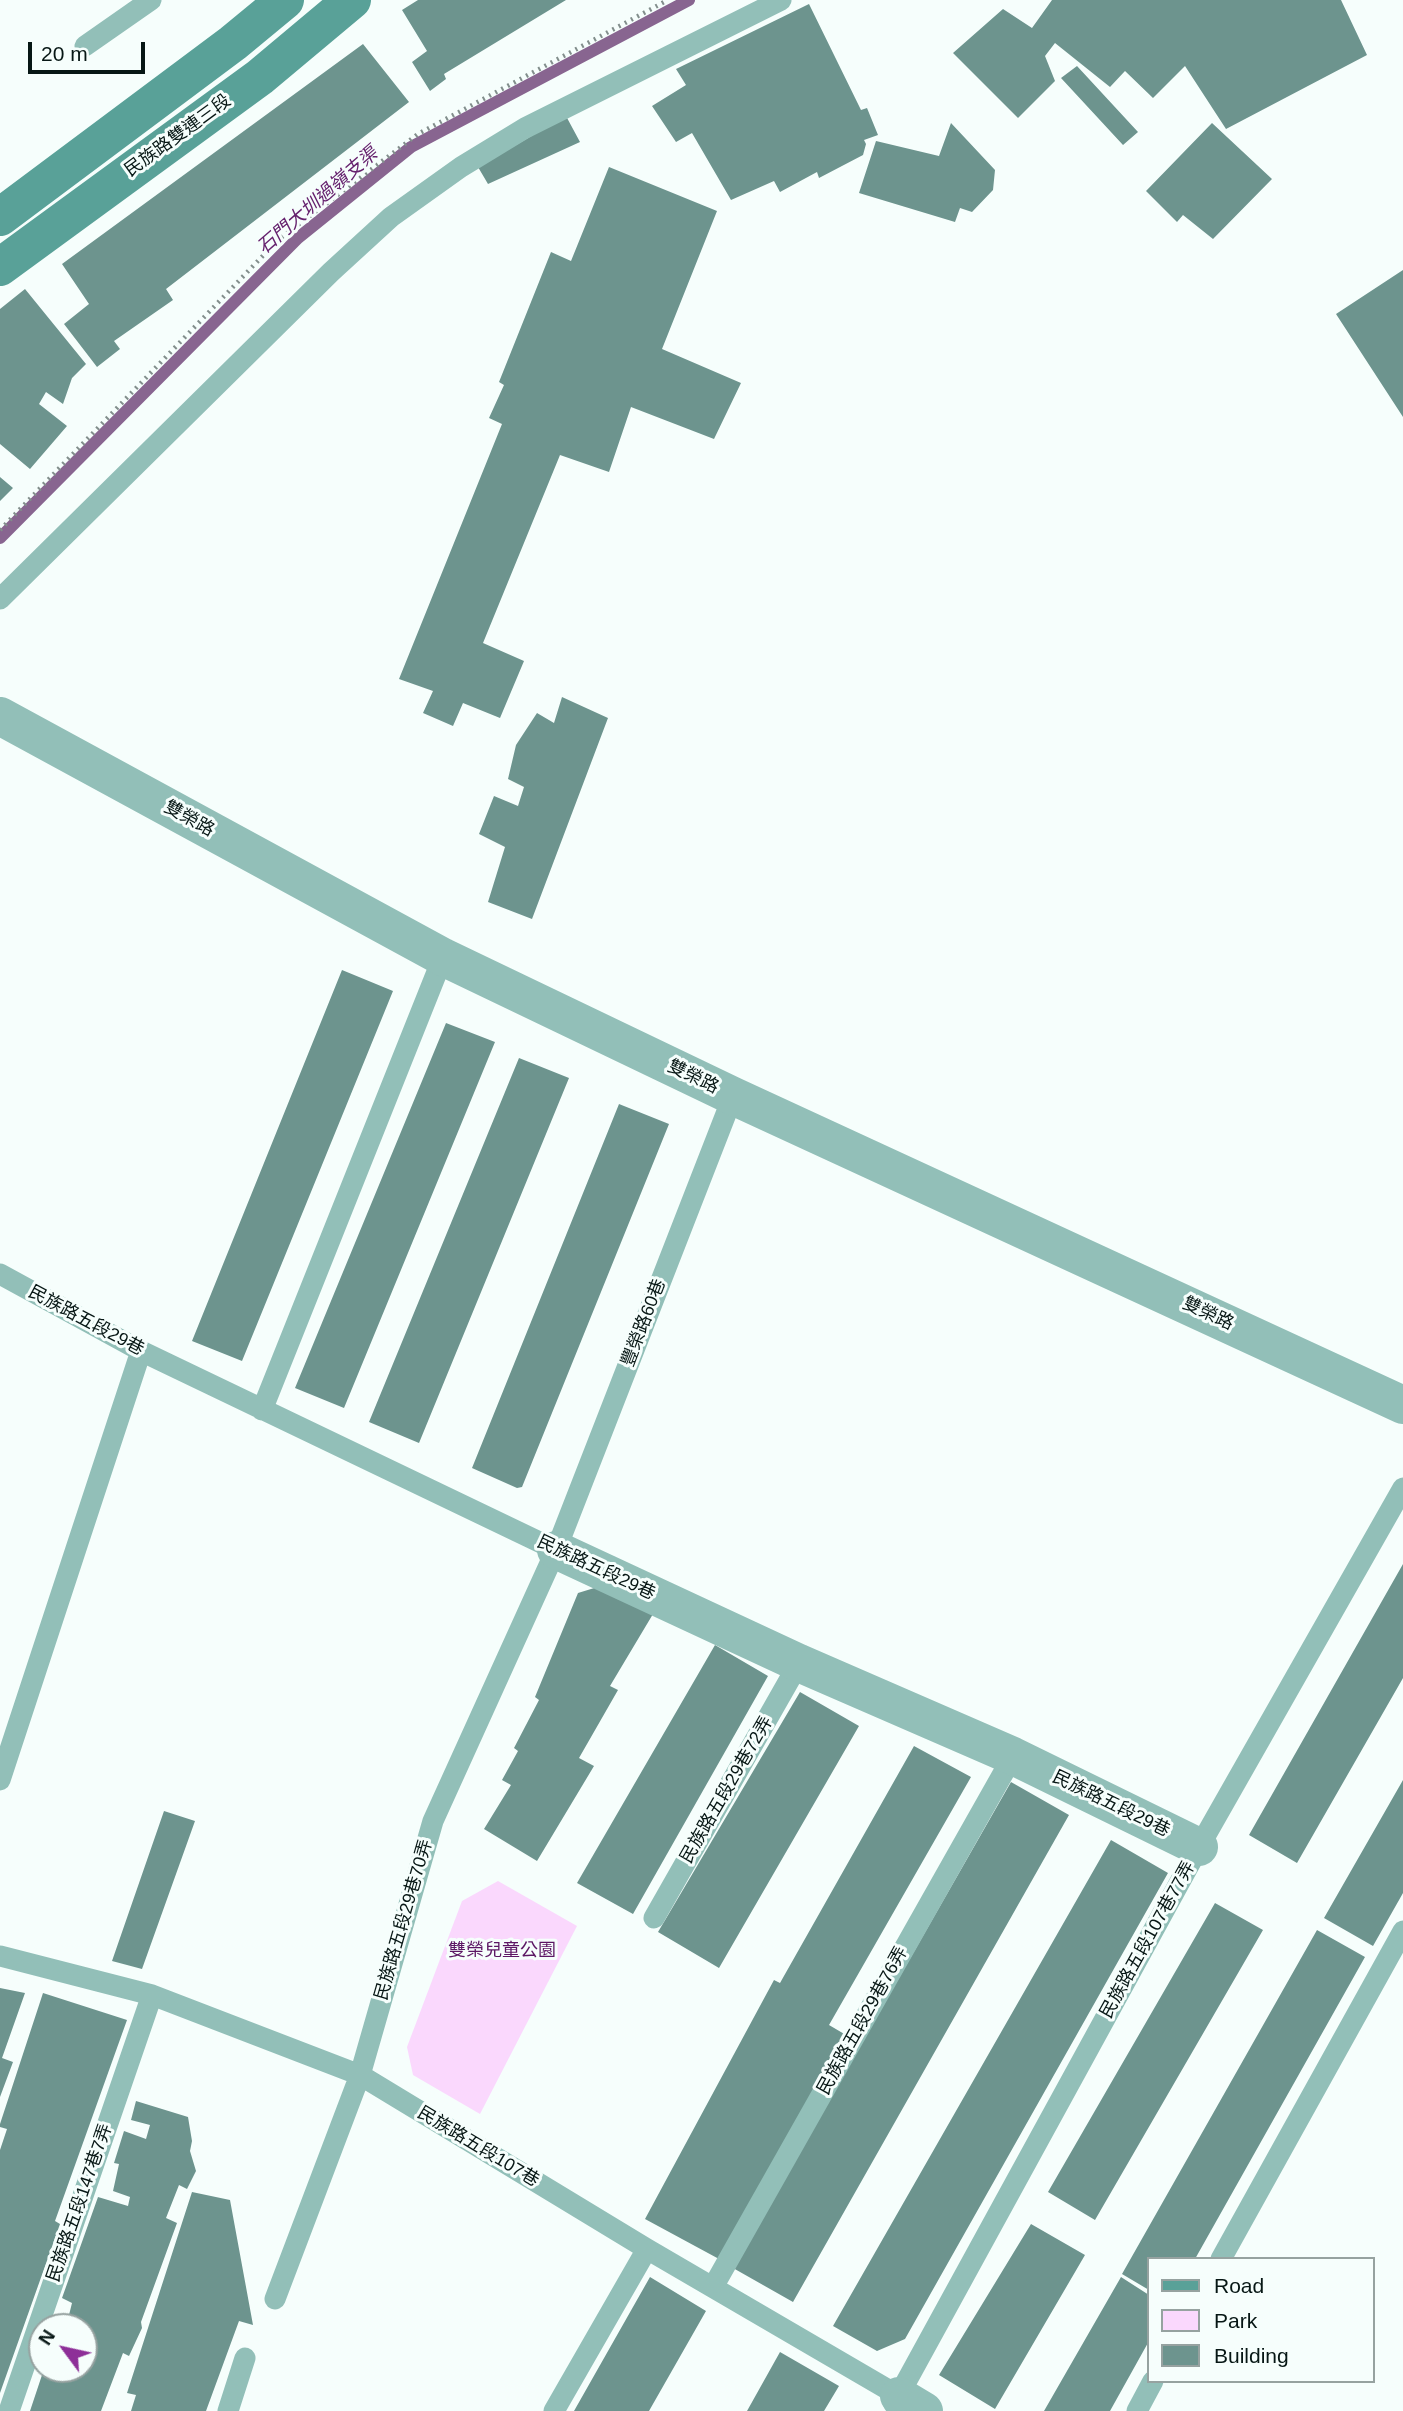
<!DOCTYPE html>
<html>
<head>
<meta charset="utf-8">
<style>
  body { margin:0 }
  #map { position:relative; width:1403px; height:2411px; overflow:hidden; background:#f6fefc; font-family:Arial,sans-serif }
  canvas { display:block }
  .legend { position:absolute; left:1147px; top:2257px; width:228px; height:126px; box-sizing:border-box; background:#f6fefc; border:2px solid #96a2a0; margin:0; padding:9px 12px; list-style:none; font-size:21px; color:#071715 }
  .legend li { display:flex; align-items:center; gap:14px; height:35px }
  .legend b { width:35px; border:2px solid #96a2a0 }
  .north { position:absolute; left:28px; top:2313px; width:70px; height:70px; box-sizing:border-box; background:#f6fefc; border:2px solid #96a2a0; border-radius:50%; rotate:303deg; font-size:19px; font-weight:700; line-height:28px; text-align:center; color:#071715 }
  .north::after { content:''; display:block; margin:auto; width:24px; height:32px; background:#8e2f98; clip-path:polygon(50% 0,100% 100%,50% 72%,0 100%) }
  .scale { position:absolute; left:28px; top:42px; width:117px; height:32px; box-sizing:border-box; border:4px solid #071715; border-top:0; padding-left:9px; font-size:21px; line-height:24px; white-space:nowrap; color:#071715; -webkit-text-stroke:5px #f6fefc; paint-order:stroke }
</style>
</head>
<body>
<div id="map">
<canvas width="1403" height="2411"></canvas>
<ul class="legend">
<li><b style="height:9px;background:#59a198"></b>Road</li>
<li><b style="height:19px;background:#fad8fd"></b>Park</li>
<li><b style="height:19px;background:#6d948e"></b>Building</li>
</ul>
<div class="north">N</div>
<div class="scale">20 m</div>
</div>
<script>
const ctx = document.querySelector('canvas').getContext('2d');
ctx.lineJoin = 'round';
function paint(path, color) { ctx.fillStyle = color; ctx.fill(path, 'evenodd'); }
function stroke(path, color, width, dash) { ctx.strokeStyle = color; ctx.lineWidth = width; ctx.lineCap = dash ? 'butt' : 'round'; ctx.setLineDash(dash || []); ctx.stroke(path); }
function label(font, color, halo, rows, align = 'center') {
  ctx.font = font + ' Arial,"Noto Sans TC",sans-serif'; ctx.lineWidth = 6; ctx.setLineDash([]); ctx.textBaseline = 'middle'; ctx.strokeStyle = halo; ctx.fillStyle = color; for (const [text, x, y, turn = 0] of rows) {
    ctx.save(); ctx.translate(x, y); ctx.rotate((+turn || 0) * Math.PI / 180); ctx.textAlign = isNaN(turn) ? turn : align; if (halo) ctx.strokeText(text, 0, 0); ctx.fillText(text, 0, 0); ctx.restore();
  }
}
const green = new Path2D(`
  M498,1881L577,1926L480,2114L413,2075L407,2047L462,1901Z`);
const stream = new Path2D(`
  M0,538L298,238L411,147L689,0`);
const building = new Path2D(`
  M418,0H566L444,74L446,79L430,91L412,62L427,51L402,10Z
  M1052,0H1341L1367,55L1226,129L1185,66L1153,98L1125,71L1110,87L1055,43L1045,56L1055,81L1018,118L953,53L1003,9L1032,28Z
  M809,4L861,110L867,108L878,135L864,140L866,144L863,155L819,178L817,172L780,192L774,181L731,200L692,133L676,142L652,106L686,85L676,69Z
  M363,44L409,102L166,289L173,300L114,341L120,349L97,367L64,324L89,304L62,264Z
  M1077,66L1138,132L1123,145L1061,78Z
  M566,116L580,142L488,184L478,167Z
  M951,123L995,170L993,190L972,212L960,208L955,222L859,193L876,141L939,156Z
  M1212,123L1272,179L1213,239L1183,215L1177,222L1146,191Z
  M609,167L717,211L662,349L741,383L714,439L631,407L609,472L560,455L483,643L524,661L500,718L463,703L453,726L423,713L433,691L399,679L502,424L489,418L504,385L499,382L551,252L571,261Z
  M1403,270V417L1336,314Z
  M25,289L86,364L72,378L63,404L46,392L39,404L67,426L30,469L0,444V309Z
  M0,477L13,488L0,501Z
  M562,697L608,718L532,919L488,902L505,847L479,834L494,796L518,806L524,787L508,779L516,745L537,713L554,723Z
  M342,970L393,991L242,1361L192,1341Z
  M446,1023L495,1042L344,1408L295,1388Z
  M519,1058L569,1078L419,1443L369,1422Z
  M619,1104L669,1124L522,1487L517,1488L472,1468Z
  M1403,1564V1678L1297,1863L1249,1835Z
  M604,1585L653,1614L610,1686L618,1690L579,1758L594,1766L537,1861L484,1829L511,1785L502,1780L518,1751L514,1748L539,1700L535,1697L578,1593Z
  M715,1645L768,1676L633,1914L577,1883Z
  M800,1692L859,1726L719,1968L658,1932Z
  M914,1746L971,1777L829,2025L846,2035L719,2259L645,2219L774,1980L780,1983Z
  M1403,1780V1893L1373,1946L1324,1918Z
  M1011,1782L1069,1815L793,2302L733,2268Z
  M164,1811L195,1821L142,1969L112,1961Z
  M1111,1840L1168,1873L905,2339L877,2351L833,2326Z
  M1215,1903L1263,1930L1095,2220L1048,2192Z
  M1317,1930L1365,1957L1195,2259H1149V2290L1122,2274Z
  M0,1988L25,1993L2,2058L13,2062L0,2097Z
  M43,1993L127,2020L55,2221L60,2224L0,2393V2150L7,2129L0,2127V2124Z
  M136,2101L188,2117L192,2141L190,2151L196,2171L187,2189L179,2185L166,2218L177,2223L141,2322L142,2328L129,2356L123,2353L101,2411H30L44,2369H84V2327H66L72,2303L62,2298L98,2197L128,2206L130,2197L113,2191L119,2164L114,2163L124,2131L146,2139L150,2125L131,2120Z
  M192,2192L230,2200L253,2325L239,2321L206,2411H131L136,2395L127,2393Z
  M1031,2224L1085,2255L995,2409L939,2375Z
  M650,2277L706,2311L649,2411H574Z
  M1121,2277L1149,2295V2341L1110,2411H1044Z
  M780,2352L839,2386L824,2411H747Z`);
const path = new Path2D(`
  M0,530L278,240L418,134L668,0`);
const lane = new Path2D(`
  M85,46L151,0
  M0,599L331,272L391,217L461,167L525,128L781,0
  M0,1274L141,1351L556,1550
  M262,1410L443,957
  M0,1780L141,1351
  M654,1918L799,1663
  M0,1956L152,1995L360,2075L647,2249L899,2396
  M1221,2259L1403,1931
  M713,2287L1013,1756
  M275,2299L360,2075L433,1821L556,1550L733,1096
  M894,2404L1199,1847L1403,1488
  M9,2411L152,1995
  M228,2411L245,2358
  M554,2411L647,2249
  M1137,2411L1153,2381`);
const street = new Path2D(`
  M0,716L443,957L733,1096L1403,1405
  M556,1550L799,1663L1013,1756L1199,1847
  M899,2396L924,2411`);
const secondary = new Path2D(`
  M0,217L233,43L285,0
  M0,267L260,77L352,0`);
const streetNames = [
  ["民族路雙連三段",178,136,-36],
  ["雙榮路",189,819,29],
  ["雙榮路",693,1077,26],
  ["雙榮路",1208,1314,25],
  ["民族路五段29巷",86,1321,28],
  ["豐榮路60巷",644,1323,-69],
  ["民族路五段29巷",596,1568,25],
  ["民族路五段29巷72弄",727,1790,-60],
  ["民族路五段29巷",1111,1804,26],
  ["民族路五段29巷70弄",404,1920,-74],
  ["民族路五段107巷77弄",1148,1940,-61],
  ["民族路五段29巷76弄",863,2021,-61],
  ["民族路五段107巷",478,2147,31],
  ["民族路五段147巷7弄",80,2203,-71]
];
const parkNames = [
  ["雙榮兒童公園",502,1951]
];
const waterNames = [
  ["石門大圳過嶺支渠",318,201,-41]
];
paint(green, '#fad8fd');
stroke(stream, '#886590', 12);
paint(building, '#6d948e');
stroke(path, '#828e8c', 4.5, [2, 5]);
stroke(lane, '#92bfb8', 21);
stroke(street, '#92bfb8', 38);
stroke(secondary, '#59a198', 38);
label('18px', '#071715', '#f6fefc', streetNames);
label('18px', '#5c1764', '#f6fefc', parkNames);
label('italic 19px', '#66226e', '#f6fefc', waterNames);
</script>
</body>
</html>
